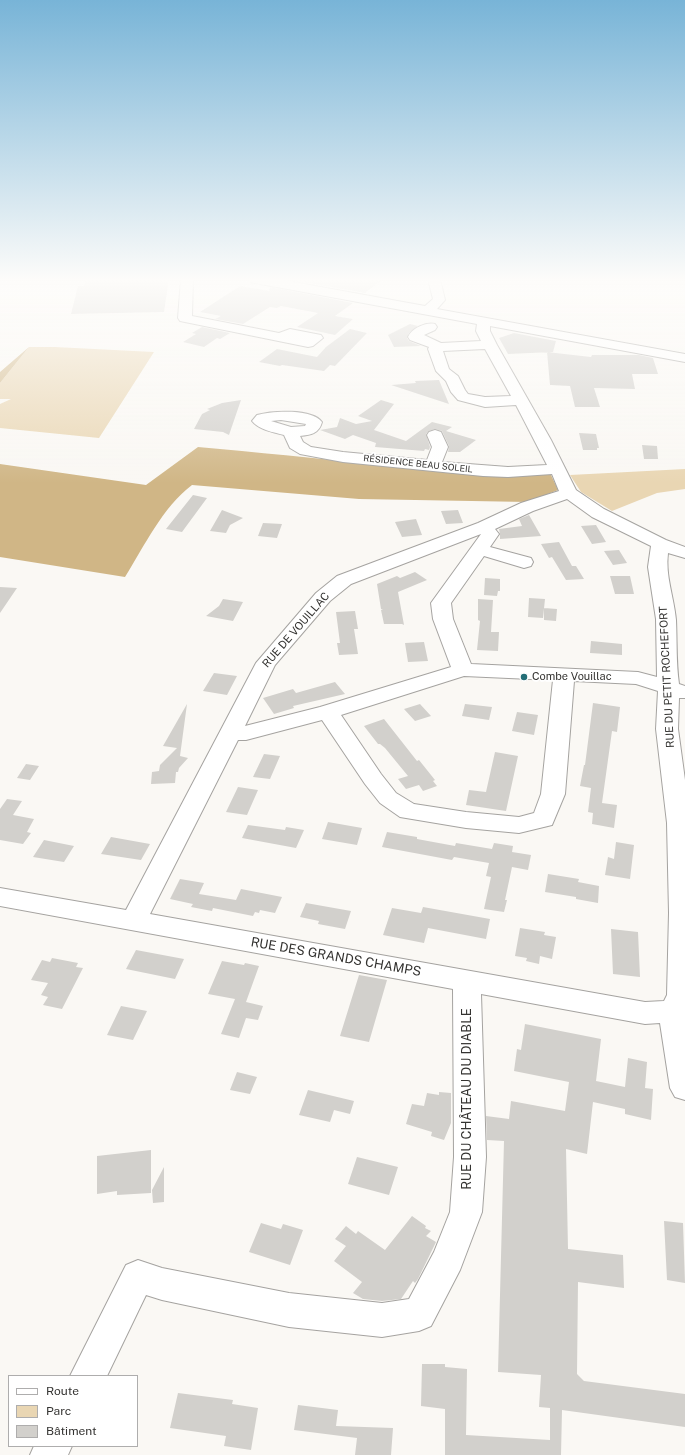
<!DOCTYPE html>
<html>
<head>
<meta charset="utf-8">
<style>
  body { margin:0 }
  #map { position:relative; width:685px; height:1455px; overflow:hidden; background:#faf8f4; font-family:"Public Sans",sans-serif }
  canvas { display:block }
  .legend { position:absolute; left:8px; top:1375px; width:130px; height:72px; box-sizing:border-box; background:#fff; border:1px solid #aeadad; margin:0; padding:5px 7px; list-style:none; font-size:12px; color:#343331 }
  .legend li { display:flex; align-items:center; gap:8px; height:20px }
  .legend b { width:20px; border:1px solid #aeadad }
</style>
</head>
<body>
<div id="map">
<canvas width="685" height="1455"></canvas>
<ul class="legend">
<li><b style="height:5px;background:#fff"></b>Route</li>
<li><b style="height:11px;background:#e9d6b3"></b>Parc</li>
<li><b style="height:11px;background:#d2d0cc"></b>Bâtiment</li>
</ul>
</div>
<script>
const ctx = document.querySelector('canvas').getContext('2d');
ctx.lineJoin = 'round';
function paint(path, color) { ctx.fillStyle = color; ctx.fill(path, 'evenodd'); }
function stroke(path, color, width, dash) { ctx.strokeStyle = color; ctx.lineWidth = width; ctx.lineCap = dash ? 'butt' : 'round'; ctx.setLineDash(dash || []); ctx.stroke(path); }
function label(font, color, halo, rows, align = 'center') {
  ctx.font = font + ' "Public Sans",sans-serif'; ctx.lineWidth = 3.5; ctx.setLineDash([]); ctx.textBaseline = 'middle'; ctx.strokeStyle = halo; ctx.fillStyle = color; for (const [text, x, y, turn = 0] of rows) {
    ctx.save(); ctx.translate(x, y); ctx.rotate((+turn || 0) * Math.PI / 180); ctx.textAlign = isNaN(turn) ? turn : align; if (halo) ctx.strokeText(text, 0, 0); ctx.fillText(text, 0, 0); ctx.restore();
  }
}
const green = new Path2D(`
  M29,347H55L154,352L99,438L0,428V404L11,399H0V383Z
  M685,469V489L657,493L612,511L581,492L570,475Z`);
const forest = new Path2D(`
  M29,347L0,383V372Z
  M198,447C315,457 433,473 551,475L558,490L528,502L359,499L192,485C162,508 145,545 125,577L0,557V464L146,485Z`);
const building = new Path2D(`
  M86,279H169L164,312L71,314L78,286H84Z
  M287,279H383L365,293Z
  M240,286L269,291L270,287L353,303L335,316L353,319L335,335L297,327L318,313L281,306L277,308L270,307L243,324L215,319L221,316L200,312Z
  M410,324L418,326L409,333L407,338L409,341L421,346L394,347L388,335Z
  M202,327L230,333L220,339L217,338L204,347L183,342L196,334L192,333Z
  M350,329L367,333L335,366L330,365L324,371L282,365L280,366L259,362L277,349L317,357L326,347Z
  M514,333L556,341L553,352L508,354L499,338Z
  M547,352L591,357L592,355H639L653,358L658,374H632L635,389L594,388L600,407H575L570,386L550,385Z
  M439,380L449,404L391,385L416,383L415,381Z
  M241,400L229,435L223,432L194,429L202,414L210,410L207,409L222,403Z
  M381,400L394,404L374,430L406,441L432,422L452,427L446,431L476,440L460,452H448L449,446L442,431L435,429L429,431L426,434L430,447L429,450L425,449L424,451L375,447L376,443L353,435L345,439L320,430L337,427L340,418L356,424L372,421L358,416Z
  M579,433L596,434L599,448H597V450H583Z
  M642,445L657,446L658,459H644Z
  M193,495L207,498L182,532L166,529Z
  M222,510L243,518L230,525L226,533L210,531Z
  M458,510L463,523L446,524L441,511Z
  M529,515L541,536L500,539V534L499,529L522,526L519,519Z
  M416,519L422,535L402,537L395,522Z
  M263,523L282,524L277,538L258,536Z
  M596,525L606,542L592,544L581,526Z
  M559,542L572,566H576L584,579L566,580L552,557L549,558L541,544Z
  M619,550L627,563L613,565L604,551Z
  M415,572L427,580L398,592L404,625L402,624H384L381,610H383L381,609L377,584L397,576L400,578Z
  M610,576H630L634,594H615Z
  M485,578L500,579V591H498L497,596L484,595Z
  M0,587L17,588L0,613Z
  M529,598L545,599L543,618L528,617Z
  M223,599L243,602L233,621L206,616L219,606Z
  M478,599L493,600L491,632H499L498,651L477,650L480,621L478,620Z
  M544,608L557,609L556,621L544,620Z
  M355,611L358,629H354L358,654L339,655L337,643H340L336,612Z
  M591,641L622,644V655L590,653Z
  M424,642L428,661L408,662L405,643Z
  M214,673L237,676L227,695L203,691Z
  M335,682L345,694L293,706L294,708L274,714L263,698L293,689L296,693Z
  M593,703L620,707L617,732L612,731L602,803L617,805L614,828L592,824L593,813L588,812L591,788L580,786L584,765H585Z
  M187,704L180,756L188,758L179,768L178,772H176L175,783L151,784L152,772L159,771L160,765L177,748L163,746Z
  M420,704L431,716L415,721L404,709Z
  M465,704L492,707L489,720L462,716Z
  M517,712L538,715L534,735L512,731Z
  M384,719L417,761L419,760L435,780L433,781L437,786L423,791L419,785L406,789L398,779L408,776L385,748L380,744H378L364,726Z
  M495,752L518,756L506,811L466,805L469,790L486,792Z
  M264,754L280,756L270,779L253,777Z
  M26,764L39,766L30,780L17,778Z
  M238,787L258,790L247,815L226,812Z
  M7,799L22,801L13,815L34,819L27,832L31,833L23,844L0,840V809Z
  M328,822L362,828L357,845L322,839Z
  M248,825L285,830L286,827L304,830L296,848L242,838Z
  M387,832L417,837V839L455,846L456,843L492,849L494,843L513,846L512,852L531,855L528,870L512,867L505,900H507L504,912L484,909L491,877L486,876L489,863L454,857L452,860L382,847Z
  M111,837L150,844L141,860L101,854Z
  M44,840L74,846L64,862L33,857Z
  M616,842L634,845L630,879L605,875L608,857L614,859Z
  M548,874L579,879L578,882L599,886L598,903L576,899V897L545,892Z
  M180,879L204,883L199,894L236,900L241,889L282,897L275,913L260,910L259,913L255,912L253,916L213,908L212,911L191,907L193,904L170,899Z
  M306,903L351,911L345,929L318,924L319,921L300,917Z
  M423,907L490,919L486,939L428,928L424,943L383,935L392,908L421,913Z
  M520,928L545,932L544,935L556,937L552,959L540,956L539,964L526,961L527,958L515,956Z
  M611,929L638,932L640,977L613,974Z
  M136,950L184,959L175,979L126,969Z
  M52,958L78,963L76,967L83,968L62,1009L43,1005L48,997L41,995L48,983L31,980L42,960L50,962Z
  M222,961L244,965L245,963L259,966L246,1002L263,1006L258,1020L246,1018L239,1038L221,1034L235,999L208,994Z
  M359,975L387,980L369,1042L340,1036Z
  M121,1006L147,1011L133,1040L107,1035Z
  M525,1024L601,1039L596,1081L625,1087L628,1058L647,1062L645,1088L653,1089L651,1120L625,1114V1109L593,1102L587,1154L566,1149L568,1249L623,1255L624,1288L578,1282L577,1374L584,1381L685,1394V1427L562,1410L561,1455H445V1409L421,1406L422,1364H445V1367L467,1369L466,1435L550,1440V1408L539,1407L541,1375L498,1372L504,1141L487,1140L486,1116L509,1119L511,1101L565,1111L569,1082L514,1071L517,1049L521,1050Z
  M237,1072L257,1077L250,1094L230,1090Z
  M308,1090L354,1101L350,1114L334,1110L330,1122L299,1115Z
  M439,1092L451,1093V1123L444,1140L431,1136L432,1132L406,1124L412,1104L424,1106L427,1093L439,1095Z
  M151,1150V1193L117,1195V1191L97,1194V1156Z
  M357,1157L398,1167L389,1195L348,1184Z
  M164,1167V1202L153,1203L152,1190Z
  M412,1216L426,1226L425,1228L431,1231L426,1236L436,1242L418,1279L415,1283L413,1281L401,1299L382,1301L363,1299L353,1293L362,1282L334,1261L346,1246L335,1239L346,1226L356,1234L358,1231L385,1250Z
  M664,1221L683,1223L685,1283L667,1280Z
  M261,1223L281,1229L283,1224L303,1230L290,1265L249,1252Z
  M178,1393L233,1400L232,1404L258,1408L251,1450L224,1446L226,1436L170,1428Z
  M298,1405L338,1410L336,1426L393,1428L391,1455H355L357,1438L294,1430Z`);
const minor = new Path2D(`
  M181,279H193L192,316L279,333L290,329L321,335L323,338L313,346L308,347L180,321L178,318Z
  M249,279H277L425,306L433,299L428,279H440L445,300L437,309L685,354V362L490,326V331L497,345L551,440L576,490L604,509L666,540L685,547V558L668,553C665,576 674,597 676,620C677,642 676,663 679,684L685,686V698H679L678,729L685,780V1100L675,1097L670,1088L660,1023L645,1024L481,994L486,1157L482,1212L460,1270L431,1326L419,1331L382,1337L289,1327L162,1300L146,1295L107,1376H70L126,1265L138,1260L162,1268L289,1293L382,1303L409,1299L434,1252L450,1212L454,1157L453,989L0,906V888L126,910L256,663L316,593L337,576L478,523L521,503L559,491L552,474L508,477L483,476L343,462L300,454L290,448L284,435C273,432 259,430 252,421L257,415C271,411 312,408 322,422C319,434 310,435 300,436L303,442L311,447L343,452L427,460L432,447L427,435L429,432L435,430L441,432L448,447L442,462L508,467L547,465L516,405L485,407L458,400L451,392L446,381L436,371L428,349L429,347L410,340L408,337C412,328 426,322 435,324L437,327L435,330L424,335L441,343L481,341L476,331L477,324L255,283L251,282ZM485,349L511,396L485,397L468,394L465,390L458,376L449,369L443,351ZM281,420L306,424L305,426L291,427L271,421ZM567,499L592,517L651,546L648,567L656,619L657,677L638,672L471,664L453,619L451,603L484,556L524,568L531,566L533,562L531,558L490,547L499,534L495,529L533,511ZM481,534L431,603L433,619L451,667L320,707L245,726L275,665L330,601L351,584ZM464,676L553,680L541,794L534,813L519,817L466,812L414,804L396,793L381,774L341,715ZM574,681L636,684L658,691L656,729L667,823L669,913L667,995L664,1001L645,1002L150,914L238,740H246L322,720L365,784L380,803L400,817L466,828L519,833L552,825L565,794Z
  M34,1446H72L68,1455H30Z`);
const markers = [
  [524,677,4,"#246e77"]
];
const farStreetnames = [
  ["RÉSIDENCE BEAU SOLEIL",418,464,6]
];
const streetNames = [
  ["RUE DE VOUILLAC",296,630,-49],
  ["RUE DU PETIT ROCHEFORT",667,677,-93]
];
const poiNames = [
  ["Combe Vouillac",532,677]
];
const nearStreetnames = [
  ["RUE DES GRANDS CHAMPS",336,957,10],
  ["RUE DU CHÂTEAU DU DIABLE",467,1099,-90]
];
paint(green, '#e9d6b3');
paint(forest, '#d0b686');
paint(building, '#d2d0cc');
stroke(minor, '#a5a3a0', 2);
paint(minor, '#fff');
const sky = ctx.createLinearGradient(0, 0, 0, 483);
sky.addColorStop(0, '#78b4d7');
sky.addColorStop(0.58, '#fdfcfa');
sky.addColorStop(1, '#fdfcfa00');
ctx.fillStyle = sky;
ctx.fillRect(0, 0, 685, 483);
for (const [x, y, r, color] of markers) { const dot = new Path2D(); dot.arc(x, y, r, 0, 2 * Math.PI); ctx.fillStyle = color; ctx.fill(dot); stroke(dot, '#fff', 1.5); }
label('9px', '#343331', '#fff', farStreetnames);
label('11px', '#343331', '#fff', streetNames);
label('11px', '#343331', '#fff', poiNames, 'left');
label('13px', '#343331', '#fff', nearStreetnames);
</script>
</body>
</html>
